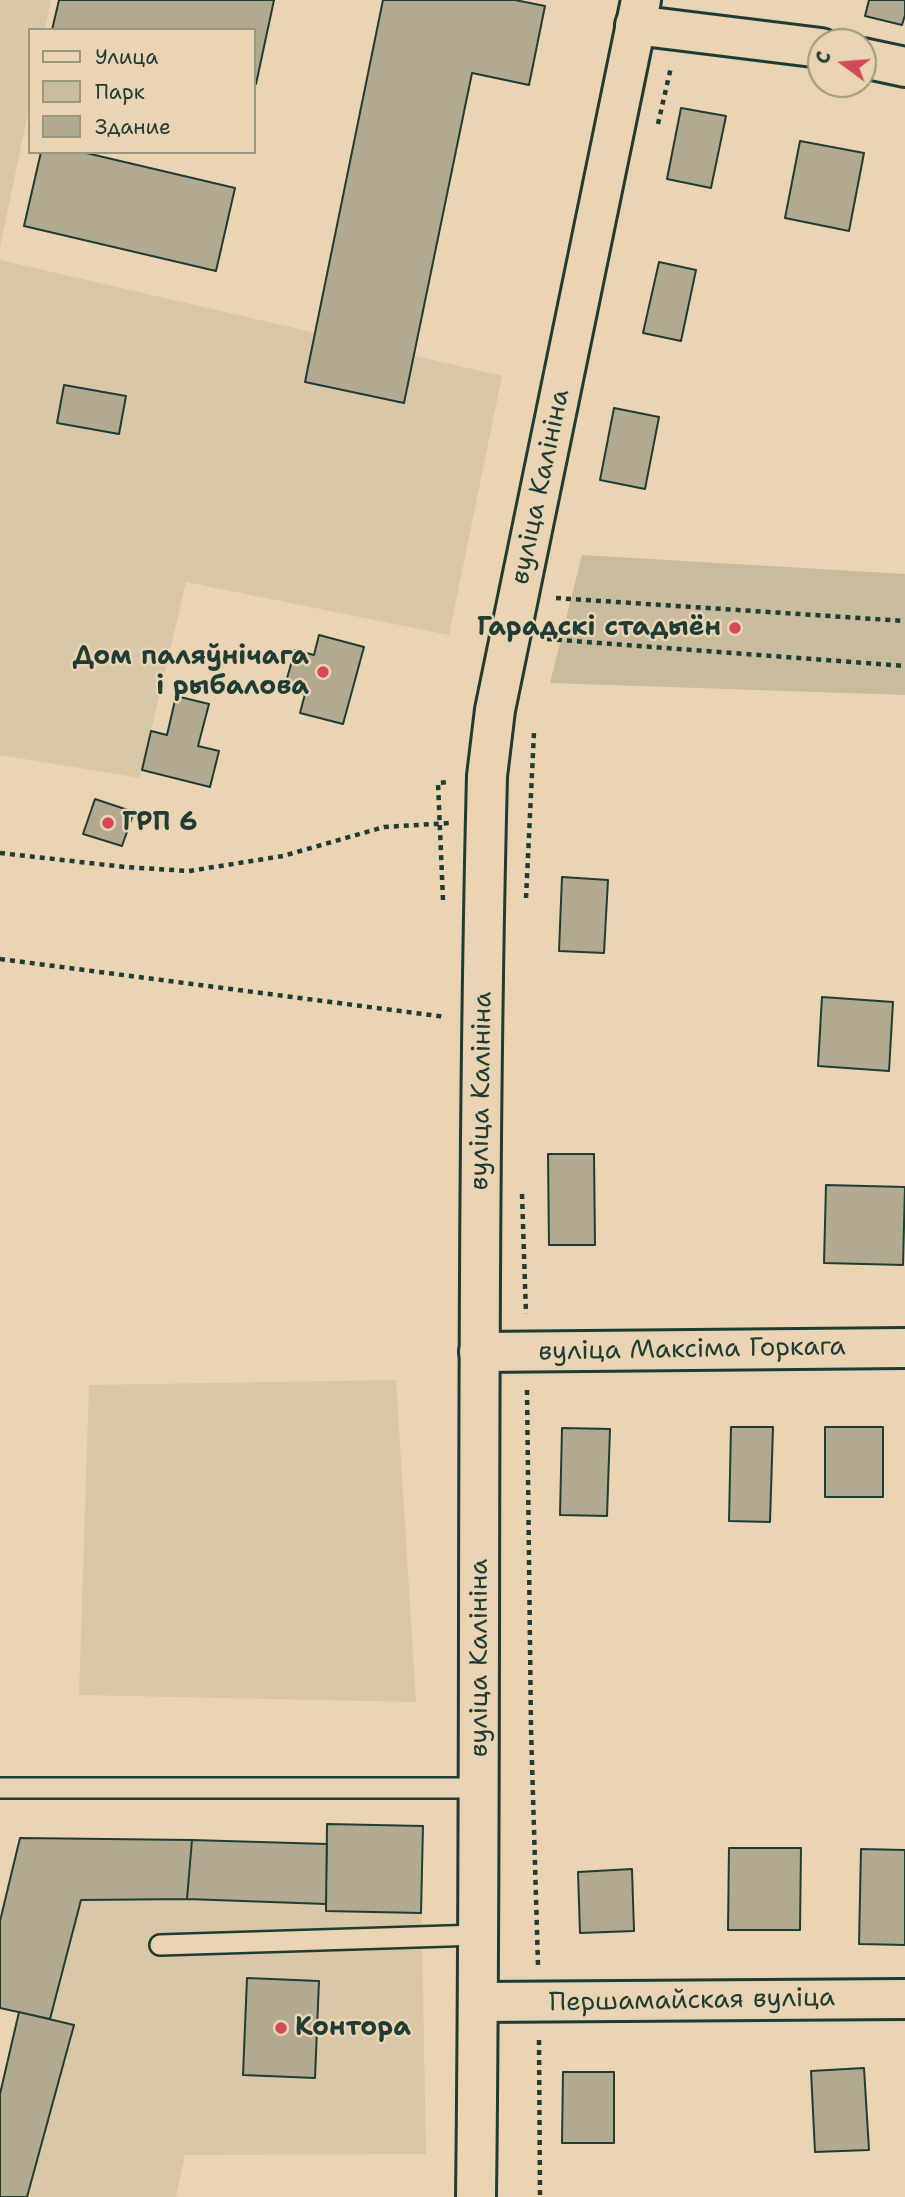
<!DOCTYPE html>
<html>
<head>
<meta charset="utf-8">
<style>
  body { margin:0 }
  #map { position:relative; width:905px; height:2197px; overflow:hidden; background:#ead4b3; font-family:"Shantell Sans",sans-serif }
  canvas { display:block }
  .legend { position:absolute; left:28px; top:28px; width:228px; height:126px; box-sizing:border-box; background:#ead4b3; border:2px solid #999880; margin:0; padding:9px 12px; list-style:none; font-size:21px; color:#1f3d34 }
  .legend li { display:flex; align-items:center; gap:14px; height:35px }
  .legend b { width:35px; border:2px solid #999880 }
  .north { position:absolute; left:807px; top:28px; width:70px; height:70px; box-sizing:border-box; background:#ead4b3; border:2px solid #999880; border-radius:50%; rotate:286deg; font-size:19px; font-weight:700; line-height:28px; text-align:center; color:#1f3d34 }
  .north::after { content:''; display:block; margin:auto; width:24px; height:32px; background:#d1495b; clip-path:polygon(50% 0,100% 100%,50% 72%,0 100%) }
</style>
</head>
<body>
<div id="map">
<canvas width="905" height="2197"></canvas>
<ul class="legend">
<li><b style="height:9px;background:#ead4b3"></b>Улица</li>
<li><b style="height:19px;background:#c9bb9e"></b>Парк</li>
<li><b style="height:19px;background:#b2aa90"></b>Здание</li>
</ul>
<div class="north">С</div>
</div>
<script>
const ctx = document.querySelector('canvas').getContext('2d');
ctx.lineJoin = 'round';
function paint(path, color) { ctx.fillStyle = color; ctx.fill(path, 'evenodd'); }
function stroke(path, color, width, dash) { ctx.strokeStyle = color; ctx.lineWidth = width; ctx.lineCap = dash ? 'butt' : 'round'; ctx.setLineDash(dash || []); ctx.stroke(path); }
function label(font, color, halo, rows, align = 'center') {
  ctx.font = font + ' "Shantell Sans",sans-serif'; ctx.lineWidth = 5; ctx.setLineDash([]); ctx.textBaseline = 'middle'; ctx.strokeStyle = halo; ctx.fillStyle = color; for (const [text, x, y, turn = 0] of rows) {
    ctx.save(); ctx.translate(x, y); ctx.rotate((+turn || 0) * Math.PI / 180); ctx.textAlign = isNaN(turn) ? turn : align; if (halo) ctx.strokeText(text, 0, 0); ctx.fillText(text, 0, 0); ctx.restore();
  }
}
const built = new Path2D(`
  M0,0H51L45,30H30V103L0,247Z
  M0,260L502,376L449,635L186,582L140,778L0,755Z
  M396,1380L416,1702L79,1695L89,1385Z
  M327,1824L423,1826L422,1935L426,2154L185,2155L176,2197H0V2094L19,2012L0,2008V1921L20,1838L327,1844Z`);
const green = new Path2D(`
  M582,555L905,574V695L550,683Z`);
const building = new Path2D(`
  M59,0H274L256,84L254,83V30H52Z
  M383,0H515L545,6L529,85L472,73L404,403L305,382Z
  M869,0H905V15L902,25L865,16Z
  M681,108L726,116L711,188L667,179Z
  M800,141L864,153L849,231L785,218Z
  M41,152H82L235,188L216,271L24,226Z
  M659,262L696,270L681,341L643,333Z
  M64,385L126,396L119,434L57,423Z
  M614,408L659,417L645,489L600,480Z
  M319,635L364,647L343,724L300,713L305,694L284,689L295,650L314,655Z
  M176,696L209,704L198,746L219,751L210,787L142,770L151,731L167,735Z
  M95,799L134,812L122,846L83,834Z
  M562,877L608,880L604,953L559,951Z
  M822,997L893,1002L889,1071L818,1066Z
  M548,1154H594L595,1245H549Z
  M826,1185L905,1187L903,1265L824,1263Z
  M731,1427H773L770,1522L729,1521Z
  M825,1427H883V1497H825Z
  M562,1428L610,1429L607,1516L560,1515Z
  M327,1824L423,1826L421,1913L326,1911Z
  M20,1838L192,1840L187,1899L81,1900L50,2019L0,2008V1921Z
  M192,1840L327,1844L326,1904L187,1899Z
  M729,1848H801L800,1930H728Z
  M861,1849L905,1850V1945L859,1944Z
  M632,1869L634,1931L580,1933L578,1872Z
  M247,1978L319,1981L315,2078L243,2075Z
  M19,2012L74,2025L27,2197H0V2094Z
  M864,2068L869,2150L815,2152L811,2071Z
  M563,2072H614V2143H562Z`);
const path = new Path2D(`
  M658,124L671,67
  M556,598L905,621
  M547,639L905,666
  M0,853L125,867L189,871L283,856L384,827L450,823
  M526,898L534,732
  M443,900L438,783L448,782
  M0,959L446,1017
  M522,1194L526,1314
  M527,1390L531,1728L538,1965
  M539,2040L540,2197`);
const service = new Path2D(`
  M0,1788H480
  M160,1945L479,1935`);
const minor = new Path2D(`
  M635,25L821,48
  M863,58L905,67
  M479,1352L905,1348
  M479,2002L905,1999`);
const secondary = new Path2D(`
  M476,2197C482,1724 475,1250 487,776L495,710L641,0`);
const markers = [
  [735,628,7,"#d1495b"],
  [323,672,7,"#d1495b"],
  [108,823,7,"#d1495b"],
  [281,2028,7,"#d1495b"]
];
const streetNames = [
  ["вуліца Калініна",541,487,-78],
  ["вуліца Калініна",482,1091,-89],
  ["вуліца Максіма Горкага",692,1350,-1],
  ["вуліца Калініна",480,1658,-90],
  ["Першамайская вуліца",692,2001,-1]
];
const poiNames = [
  ["Гарадскі стадыён",721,628],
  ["Дом паляўнічага",309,657],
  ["і рыбалова",309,687],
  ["ГРП 6",122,823,"left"],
  ["Контора",295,2028,"left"]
];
paint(built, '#d9c7a8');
paint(green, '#c9bb9e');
paint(building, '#b2aa90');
stroke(building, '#1f3d34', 2);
stroke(service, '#1f3d34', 24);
stroke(minor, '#1f3d34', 44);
stroke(secondary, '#1f3d34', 44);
stroke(path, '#1f3d34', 4.5, [5, 5]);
stroke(service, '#ead4b3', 19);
stroke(minor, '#ead4b3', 38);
stroke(secondary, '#ead4b3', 38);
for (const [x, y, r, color] of markers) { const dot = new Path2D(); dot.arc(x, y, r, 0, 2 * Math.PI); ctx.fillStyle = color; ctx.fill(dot); stroke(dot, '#ead4b3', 2.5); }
label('26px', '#1f3d34', '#ead4b3', streetNames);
label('bold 26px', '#1f3d34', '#ead4b3', poiNames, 'right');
</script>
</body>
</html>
